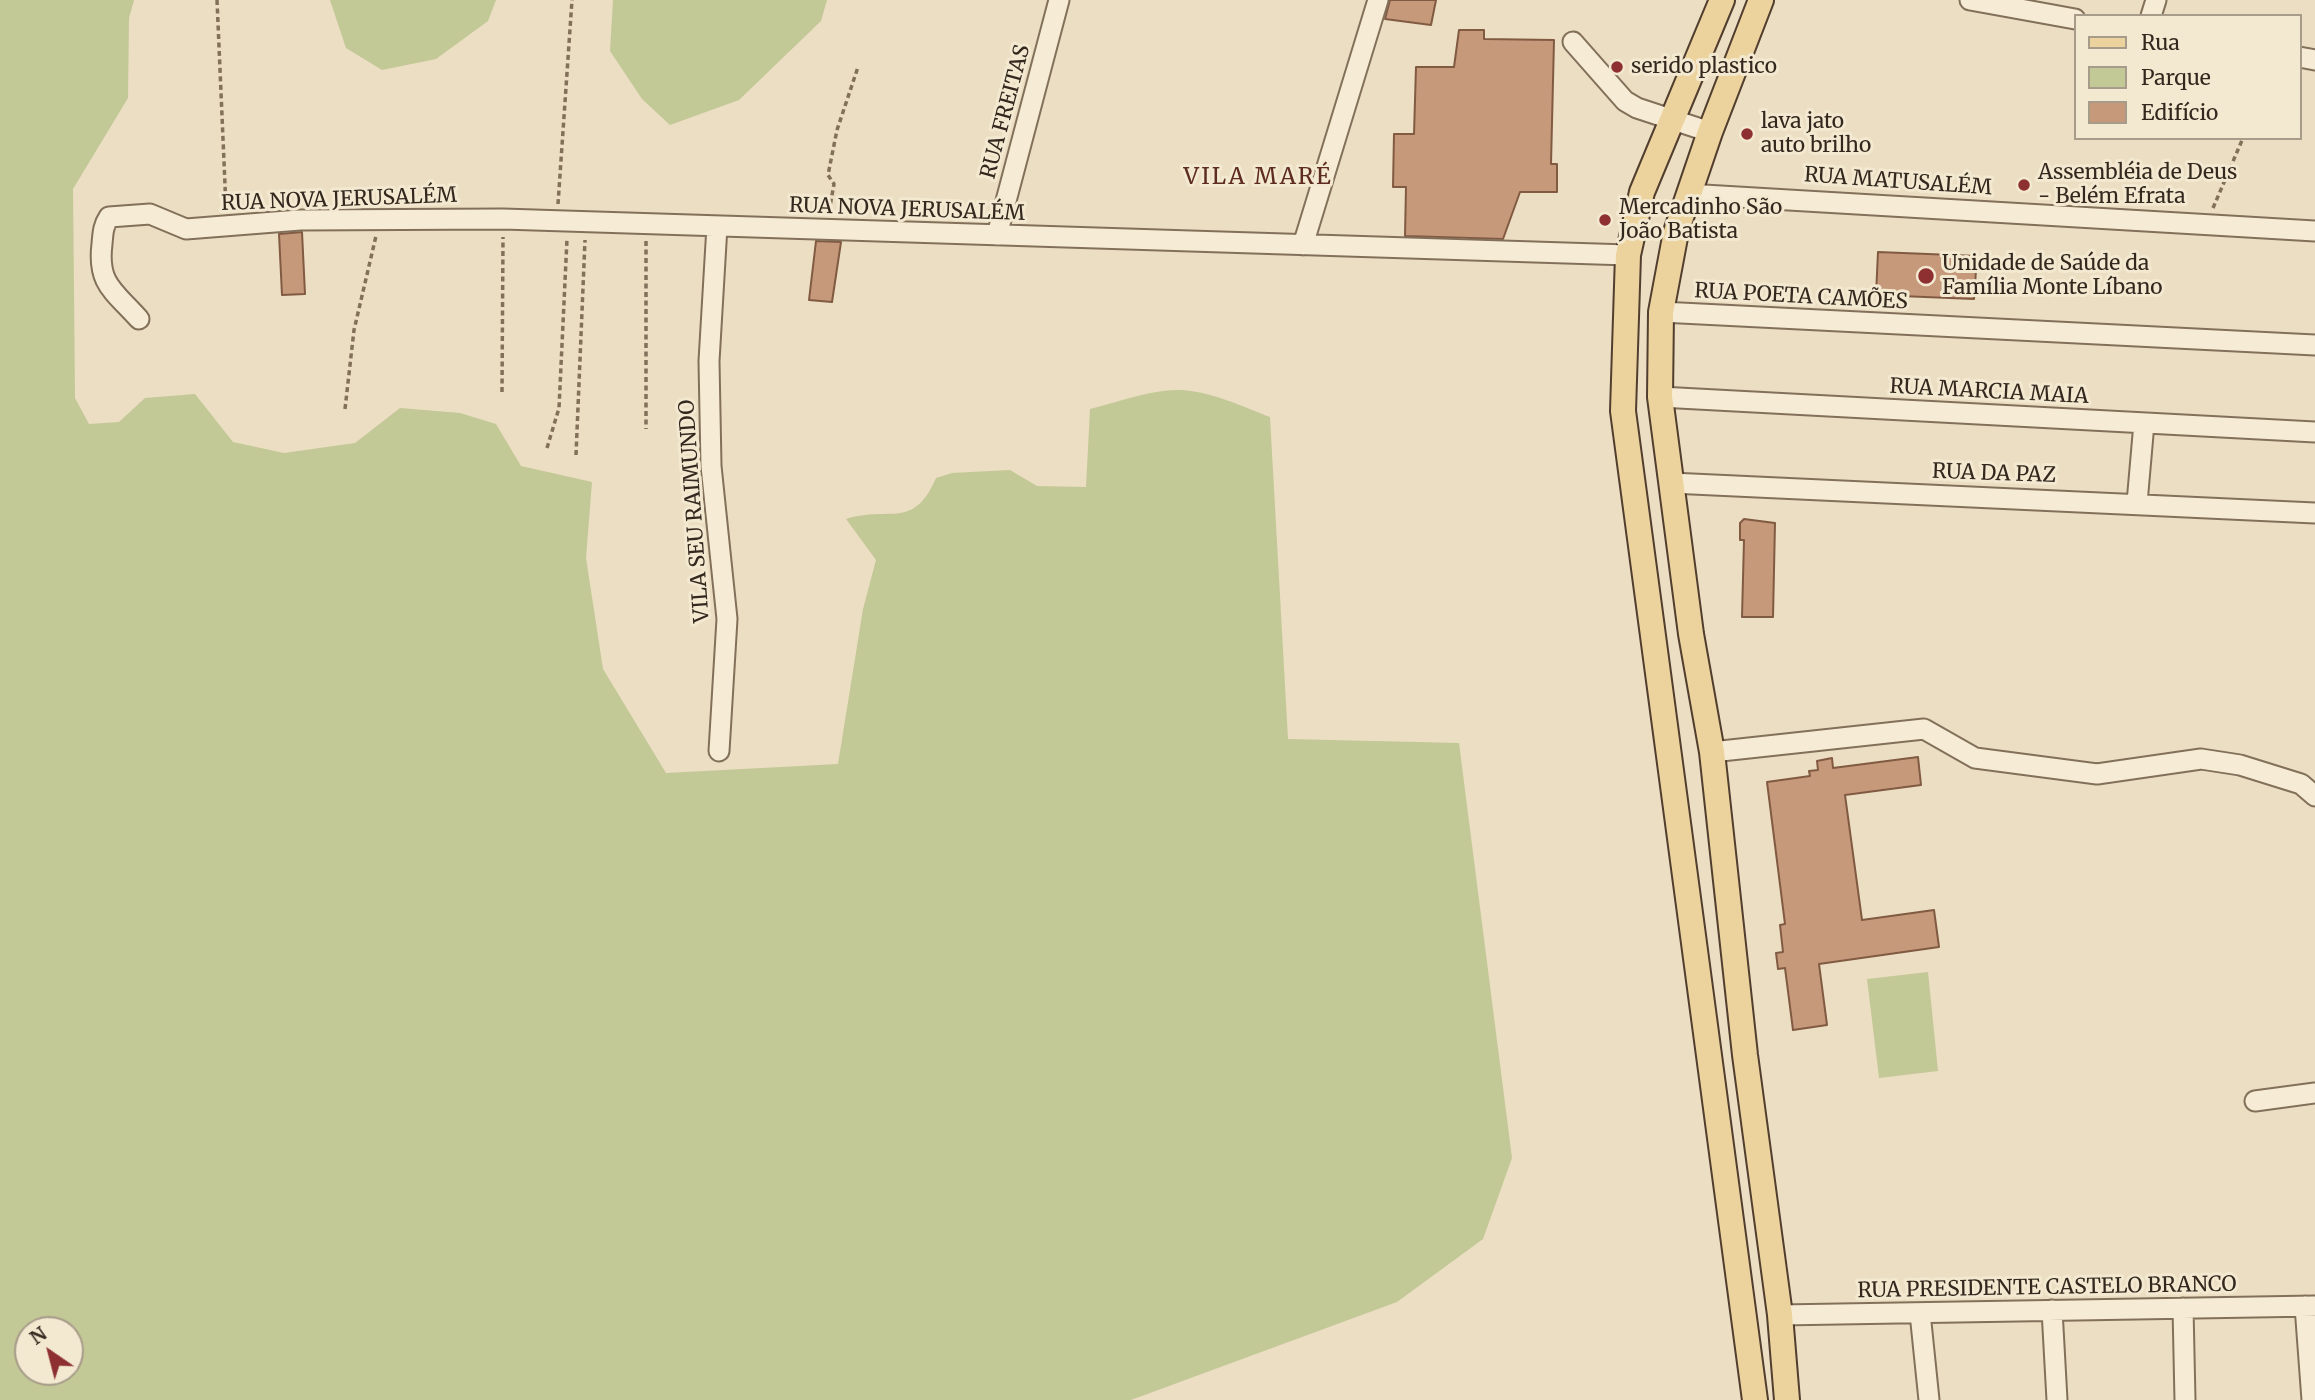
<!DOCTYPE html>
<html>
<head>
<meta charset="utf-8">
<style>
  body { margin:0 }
  #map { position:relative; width:2315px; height:1400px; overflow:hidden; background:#ebdec2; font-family:Merriweather,serif }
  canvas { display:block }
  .legend { position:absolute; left:2074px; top:14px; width:228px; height:126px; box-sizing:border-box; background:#f3e9d1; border:2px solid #a79c89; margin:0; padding:9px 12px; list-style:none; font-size:21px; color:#34281e }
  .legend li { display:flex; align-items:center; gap:14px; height:35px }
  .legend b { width:35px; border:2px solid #a79c89 }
  .north { position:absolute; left:14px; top:1316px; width:70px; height:70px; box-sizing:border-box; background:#f3e9d1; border:2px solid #a79c89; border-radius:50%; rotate:325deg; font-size:19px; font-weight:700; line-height:28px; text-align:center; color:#34281e }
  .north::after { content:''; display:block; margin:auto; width:24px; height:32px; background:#8e2f31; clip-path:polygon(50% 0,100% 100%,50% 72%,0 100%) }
</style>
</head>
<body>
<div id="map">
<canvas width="2315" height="1400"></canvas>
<ul class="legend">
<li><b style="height:9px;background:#ecd29c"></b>Rua</li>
<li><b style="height:19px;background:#c3c897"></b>Parque</li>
<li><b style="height:19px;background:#c6997b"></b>Edifício</li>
</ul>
<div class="north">N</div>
</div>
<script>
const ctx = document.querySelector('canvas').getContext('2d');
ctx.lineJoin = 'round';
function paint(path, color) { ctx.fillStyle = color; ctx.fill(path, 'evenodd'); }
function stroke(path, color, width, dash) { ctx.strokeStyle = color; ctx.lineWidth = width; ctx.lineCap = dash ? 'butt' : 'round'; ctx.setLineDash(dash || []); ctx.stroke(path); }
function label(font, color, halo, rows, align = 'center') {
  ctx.font = font + ' Merriweather,serif'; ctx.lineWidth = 6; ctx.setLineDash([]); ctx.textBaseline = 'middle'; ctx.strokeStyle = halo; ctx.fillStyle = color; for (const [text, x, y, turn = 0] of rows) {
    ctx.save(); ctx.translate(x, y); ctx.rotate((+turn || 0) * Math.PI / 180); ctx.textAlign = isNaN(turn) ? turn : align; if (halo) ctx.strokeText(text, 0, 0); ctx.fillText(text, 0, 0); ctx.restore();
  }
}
const green = new Path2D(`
  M0,0H134L129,18L128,98L73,189L75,398L89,424L119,422L145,398L195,394L233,442L284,453L355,443L400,408L460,413L496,424L521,466L592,482L586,558L603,669L666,773L838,764L863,609L876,560L846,519C890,505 913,531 936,478L952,473L1010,470L1037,486L1086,487L1090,409C1118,402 1153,389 1181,390C1213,392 1241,406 1270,417L1288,739L1459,743L1512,1158L1483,1239L1397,1302L1131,1400H0ZM70,1330V1372H28V1330Z
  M330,0H496L488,21L436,59L382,70L346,48Z
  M613,0H827L821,21L739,100L670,125L642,99L610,51Z
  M1928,972L1938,1071L1879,1078L1867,979Z`);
const building = new Path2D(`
  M1390,0H1436L1431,25L1385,19Z
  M1459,30H1484V39L1554,40L1551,164H1557V192H1520L1503,239L1405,236L1406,187H1393L1394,134H1414L1416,67H1454Z
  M302,232L305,294L282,295L279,234Z
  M816,241L841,242L832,302L809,300Z
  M1878,252L1977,256L1974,299L1876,295Z
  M1744,519L1775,523L1773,617H1742L1744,540H1740V523Z
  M1918,757L1921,785L1845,795L1862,920L1934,910L1939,947L1819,964L1827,1025L1793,1030L1785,968L1778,969L1776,953L1783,952L1780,925L1785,924L1767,782L1810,776L1809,771L1818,770L1817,761L1832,758L1833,768Z`);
const path = new Path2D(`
  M217,0L226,208
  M558,204L572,0
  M2213,208L2243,138
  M829,212L834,184L828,175L837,130L858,67
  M646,241V429
  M502,392L503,237
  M345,409L354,330L376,236
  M547,448L559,408L567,239
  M576,455L585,240`);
const minor = new Path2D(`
  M1970,0L2075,19
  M2151,16L2156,0
  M1573,42L1625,101L1637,108L1710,132
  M2299,57L2315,60
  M1687,194L2315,231
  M717,226L709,361L711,466L727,619L719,751
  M997,235L1059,0
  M1303,245L1378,0
  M1661,312L2315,345
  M139,319C114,291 97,284 102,244C103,233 103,226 109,217L150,214L186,229L300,220L503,219L1628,255
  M1660,397L2315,432
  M1671,483L2315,513
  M2137,503L2144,423
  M1712,752L1924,729L1975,758L2097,774L2201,759L2240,765L2301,784L2315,796
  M2255,1101L2315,1093
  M2305,1306L2312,1400
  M2183,1308L2185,1400
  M2052,1310L2057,1400
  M1920,1313L1929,1400
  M1780,1315L2315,1306`);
const major = new Path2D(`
  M1722,0L1642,192L1628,255L1623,411L1755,1400
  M1761,0L1710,132L1676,232L1661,312L1660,397L1691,634L1712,752L1745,1055L1780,1315L1787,1400`);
const markers = [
  [1617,67,7,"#8e2f31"],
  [1747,134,7,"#8e2f31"],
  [2024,185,7,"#8e2f31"],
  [1605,220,7,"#8e2f31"],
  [1926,276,9,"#8e2f31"]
];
const poiNames = [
  ["serido plastico",1631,67],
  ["lava jato",1761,122],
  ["auto brilho",1761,146],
  ["Assembléia de Deus",2038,173],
  ["- Belém Efrata",2038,197],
  ["Mercadinho São",1619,208],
  ["João Batista",1619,232],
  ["Unidade de Saúde da",1942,264],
  ["Família Monte Líbano",1942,288]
];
const streetNames = [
  ["RUA FREITAS",1006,112,-75],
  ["RUA MATUSALÉM",1898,182,4],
  ["RUA NOVA JERUSALÉM",339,200,-2],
  ["RUA NOVA JERUSALÉM",907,210,2],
  ["RUA POETA CAMÕES",1801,297,3],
  ["RUA MARCIA MAIA",1989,392,3],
  ["RUA DA PAZ",1994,474,2],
  ["VILA SEU RAIMUNDO",695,511,-94],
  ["RUA PRESIDENTE CASTELO BRANCO",2047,1288,-1]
];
const neighbourhoodNames = [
  ["VILA MARÉ",1258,177]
];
paint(green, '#c3c897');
paint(building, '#c6997b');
stroke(building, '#815a42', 2);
stroke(minor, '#83705b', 23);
stroke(major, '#513e2f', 28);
stroke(path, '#83705b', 3.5, [5, 3.5]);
stroke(minor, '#f6ecd5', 19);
stroke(major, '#ecd29c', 24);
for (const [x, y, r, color] of markers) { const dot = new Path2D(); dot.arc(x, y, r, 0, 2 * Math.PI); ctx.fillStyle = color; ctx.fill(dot); stroke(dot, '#f3e9d1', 2.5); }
label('21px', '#34281e', '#f3e9d1', poiNames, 'left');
label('21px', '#34281e', '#f3e9d1', streetNames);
ctx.letterSpacing = '2px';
label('23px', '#5e2c20', '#f3e9d1', neighbourhoodNames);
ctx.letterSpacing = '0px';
</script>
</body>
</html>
